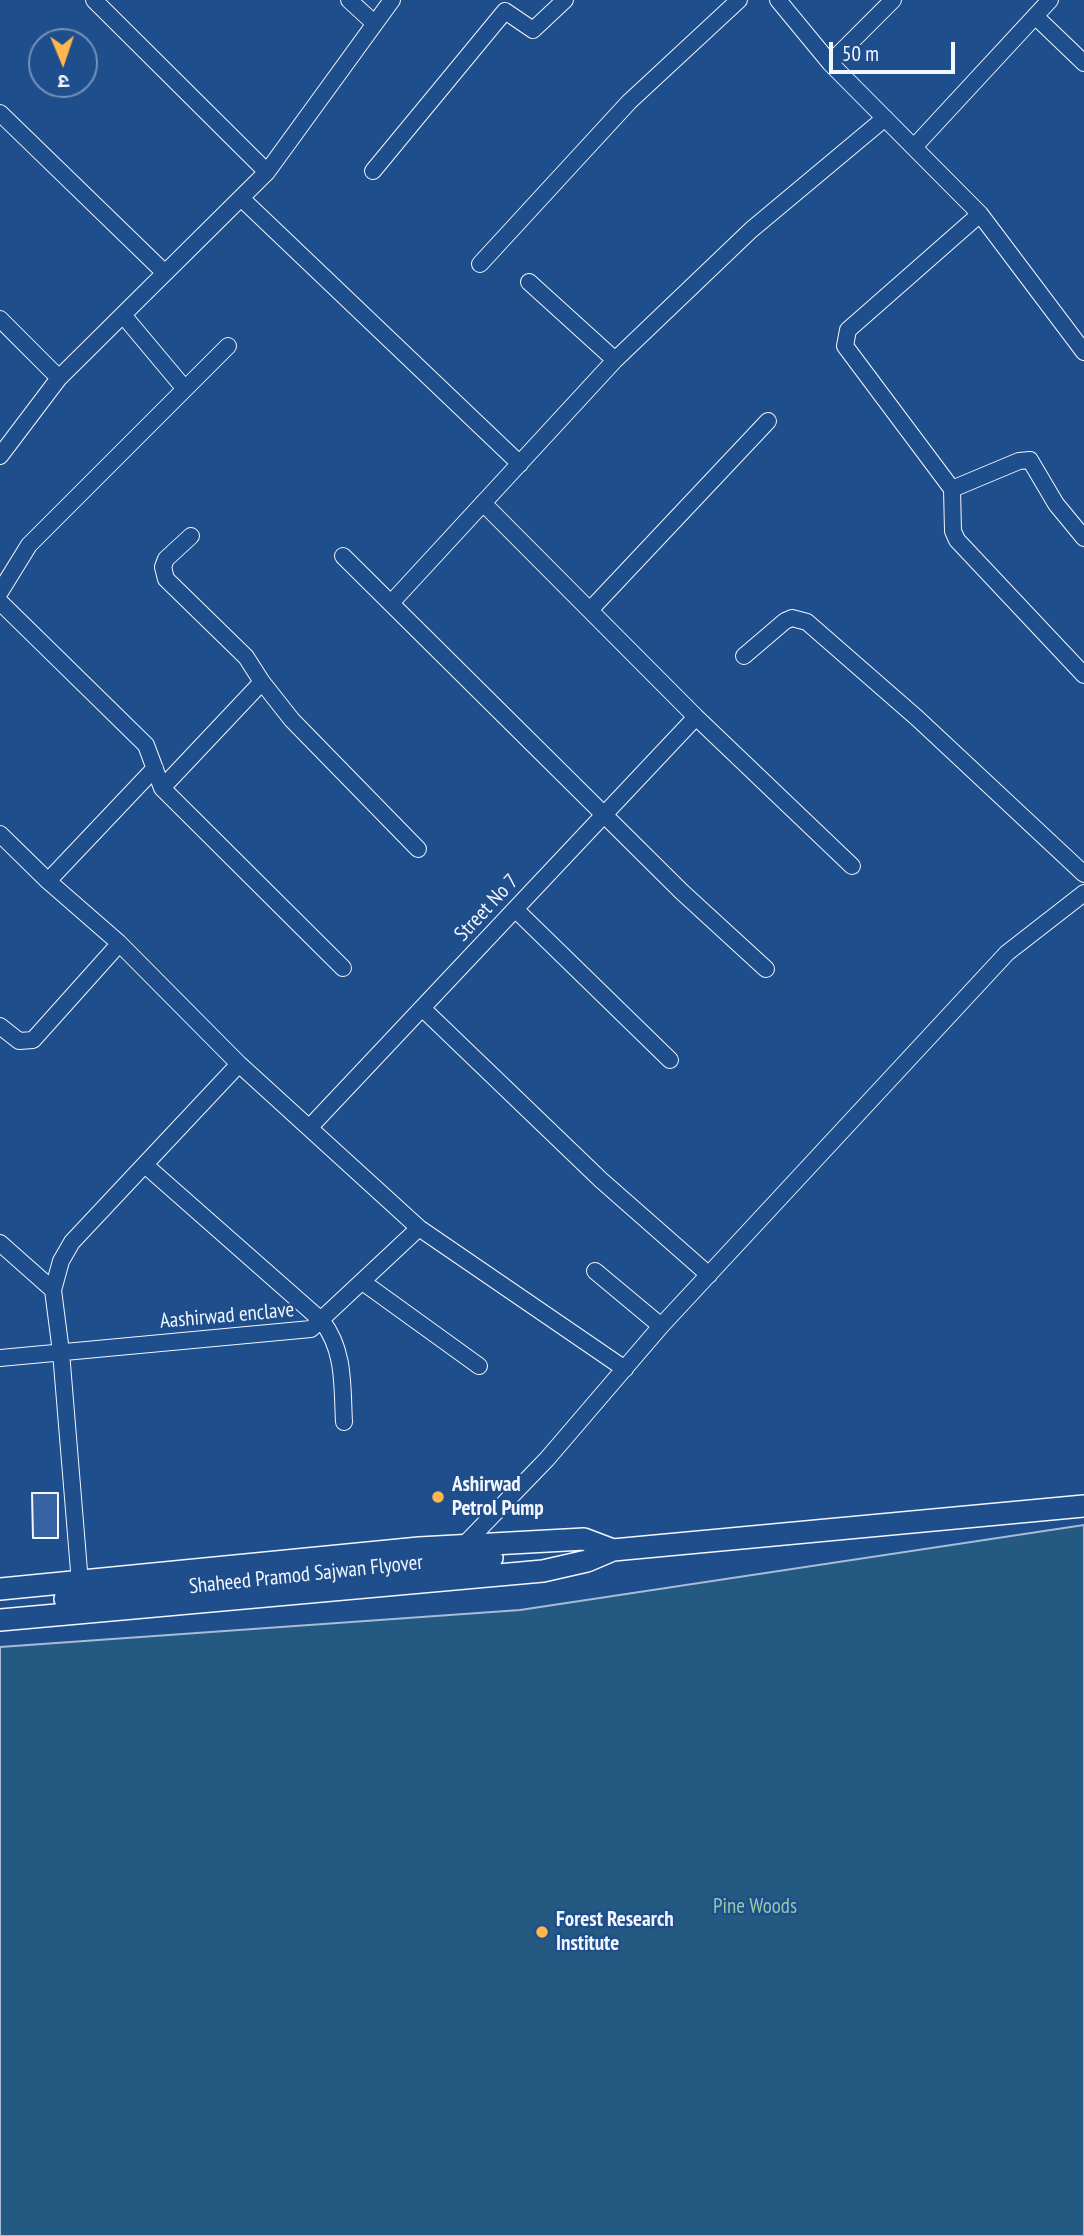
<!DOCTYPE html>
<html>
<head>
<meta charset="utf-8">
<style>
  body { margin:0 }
  #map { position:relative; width:1084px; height:2236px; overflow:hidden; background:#1f4e8c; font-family:"PT Sans Narrow","Noto Sans Devanagari",sans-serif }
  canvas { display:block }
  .north { position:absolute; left:28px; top:28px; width:70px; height:70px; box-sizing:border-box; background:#1f4e8c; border:2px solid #7391ba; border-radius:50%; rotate:178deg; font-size:19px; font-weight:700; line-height:28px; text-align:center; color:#f2f6ff }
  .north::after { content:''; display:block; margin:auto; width:24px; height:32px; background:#ffb74d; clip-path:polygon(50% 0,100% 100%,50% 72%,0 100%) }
  .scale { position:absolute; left:829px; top:42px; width:126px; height:32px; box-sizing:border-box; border:4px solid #f2f6ff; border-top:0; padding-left:9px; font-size:21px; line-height:24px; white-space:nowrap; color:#f2f6ff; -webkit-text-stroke:5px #1f4e8c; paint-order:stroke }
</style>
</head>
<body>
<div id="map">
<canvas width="1084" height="2236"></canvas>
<div class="north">उ</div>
<div class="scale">50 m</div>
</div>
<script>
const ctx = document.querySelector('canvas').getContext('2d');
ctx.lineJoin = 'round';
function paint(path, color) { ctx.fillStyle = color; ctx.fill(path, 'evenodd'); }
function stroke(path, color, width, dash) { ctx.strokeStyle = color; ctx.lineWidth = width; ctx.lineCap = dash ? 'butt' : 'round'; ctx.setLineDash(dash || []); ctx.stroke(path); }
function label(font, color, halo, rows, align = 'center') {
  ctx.font = font + ' "PT Sans Narrow",sans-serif'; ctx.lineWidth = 5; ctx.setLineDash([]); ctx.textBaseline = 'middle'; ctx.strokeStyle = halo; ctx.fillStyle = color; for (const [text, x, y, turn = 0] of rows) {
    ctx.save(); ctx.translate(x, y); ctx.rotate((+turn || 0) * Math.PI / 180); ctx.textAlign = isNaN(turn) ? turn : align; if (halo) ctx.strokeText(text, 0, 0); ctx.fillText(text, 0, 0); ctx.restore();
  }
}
const green = new Path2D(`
  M1084,1525V2236H0V1647L520,1610Z`);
const building = new Path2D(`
  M32,1493H58V1538H33Z`);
const street = new Path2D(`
  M94,0L267,172
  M349,0L374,23
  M778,0L830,63L980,214L1084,352
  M1035,16L1084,63
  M830,63L893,0
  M0,113L165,273
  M914,147L1050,0
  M373,171L505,11L533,30L565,0
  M241,198L520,464
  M980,214L848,330L845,346L952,489L953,531L957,540L1084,675
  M480,264L629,102L739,0
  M529,282L615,360
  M0,319L59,378
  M185,389L228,346
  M0,456L59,378L267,172L392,0
  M952,489L1019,461L1030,460L1056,504L1084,538
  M483,503L696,717L852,866
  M191,536L166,559L163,567L166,579L246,657L262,682L292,720L418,849
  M343,556L682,892L766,969
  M0,592L29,545L185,389L123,315
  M0,602L146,745L162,788L343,968
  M391,603L615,360L751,230L885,118
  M590,610L768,421
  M744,656L785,621L792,618L807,622L917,718L1084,874
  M162,788L262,682
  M0,834L48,881L118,942L239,1064L419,1228L625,1369
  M48,881L155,768
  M515,909L670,1060
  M422,1008L601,1180L709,1275
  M0,1026L19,1041L33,1040L119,944
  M309,1128L696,717
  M145,1165L322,1321C345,1351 342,1385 344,1422
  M0,1243L53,1290
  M595,1271L661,1326
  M364,1283L479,1366
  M0,1358L311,1329L419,1228
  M463,1546L547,1459L661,1326L1007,953L1084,893
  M80,1583L61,1352L53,1290L61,1261L72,1242L239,1064`);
const secondary = new Path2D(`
  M0,1589L419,1548L584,1539L613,1550
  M65,1599L492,1558
  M0,1620L543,1571L587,1561L613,1550L1084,1506`);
const markers = [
  [438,1497,7,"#ffb74d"],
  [542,1932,7,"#ffb74d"]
];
const streetNames = [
  ["Street No 7",487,908,-47],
  ["Aashirwad enclave",227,1316,-5],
  ["Shaheed Pramod Sajwan Flyover",306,1575,-6]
];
const poiNames = [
  ["Ashirwad",452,1485],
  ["Petrol Pump",452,1509],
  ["Forest Research",556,1920],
  ["Institute",556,1944]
];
const parkNames = [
  ["Pine Woods",755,1907]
];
paint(green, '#245a82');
stroke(green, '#a8bbd7', 2);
paint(building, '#3563a3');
stroke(building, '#f2f6ff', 2);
stroke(street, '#f2f6ff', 18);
stroke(secondary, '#f2f6ff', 24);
stroke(street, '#1f4e8c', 16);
stroke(secondary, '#1f4e8c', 21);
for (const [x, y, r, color] of markers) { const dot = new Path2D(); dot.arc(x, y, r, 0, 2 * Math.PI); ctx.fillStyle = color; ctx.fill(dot); stroke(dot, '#1f4e8c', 2.5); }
label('21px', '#f2f6ff', '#1f4e8c', streetNames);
label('bold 21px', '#f2f6ff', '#1f4e8c', poiNames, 'left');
label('21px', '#97c8a6', '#1f4e8c', parkNames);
</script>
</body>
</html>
